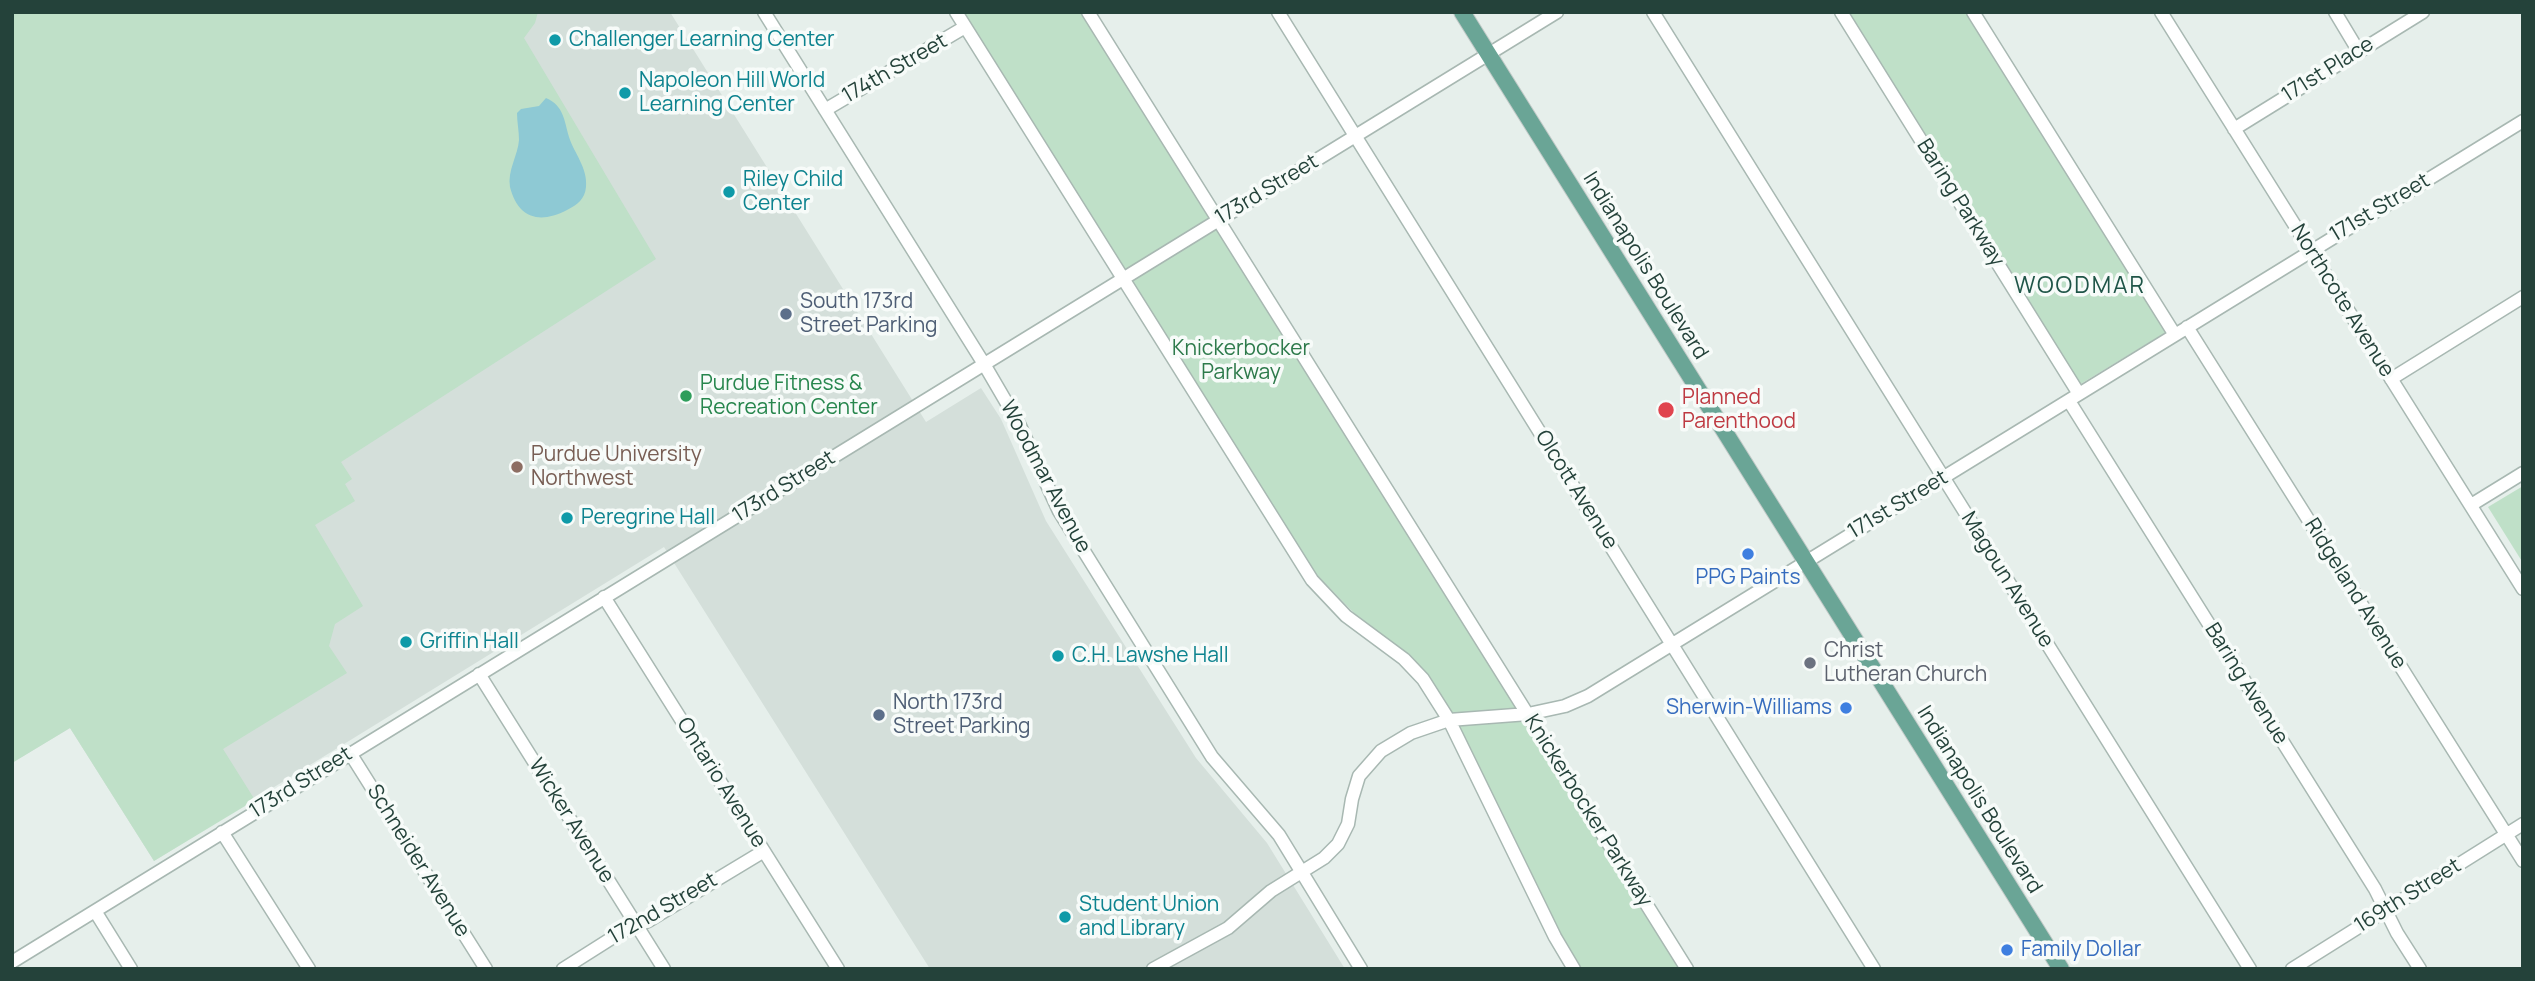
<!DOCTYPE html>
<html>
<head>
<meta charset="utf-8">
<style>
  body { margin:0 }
  #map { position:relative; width:2535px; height:981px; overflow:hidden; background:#e6efeb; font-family:Manrope,sans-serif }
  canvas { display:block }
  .frame { position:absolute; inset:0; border:14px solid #24423a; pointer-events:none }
</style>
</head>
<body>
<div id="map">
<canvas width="2535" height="981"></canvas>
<div class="frame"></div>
</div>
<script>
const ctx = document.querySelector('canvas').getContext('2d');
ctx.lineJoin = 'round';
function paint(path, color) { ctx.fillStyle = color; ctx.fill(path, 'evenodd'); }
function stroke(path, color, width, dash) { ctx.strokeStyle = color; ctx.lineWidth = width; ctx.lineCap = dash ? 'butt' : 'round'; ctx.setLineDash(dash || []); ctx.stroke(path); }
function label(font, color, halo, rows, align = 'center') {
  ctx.font = font + ' Manrope,sans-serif'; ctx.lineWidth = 7; ctx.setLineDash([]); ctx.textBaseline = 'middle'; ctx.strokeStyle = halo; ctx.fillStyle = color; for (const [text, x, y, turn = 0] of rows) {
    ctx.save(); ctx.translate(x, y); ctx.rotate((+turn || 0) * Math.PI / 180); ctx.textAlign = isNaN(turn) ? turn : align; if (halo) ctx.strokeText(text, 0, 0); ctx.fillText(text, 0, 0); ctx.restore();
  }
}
const built = new Path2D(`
  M12,12H670L926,422L981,388L1001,419L1046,521L1196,758L1267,843L1345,969H930L664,547L154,861L70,728L12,763Z`);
const green = new Path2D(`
  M12,12H538L535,23L524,38L656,259L341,462L352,479L345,484L355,501L315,525L363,606L335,624L329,646L347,673L223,749L255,800L154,861L70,728L12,763Z
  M962,12H1084L1681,969H1576L1445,701L1431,681L1411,658L1357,616L1313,571Z
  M1847,12H1968L2168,331L2079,385Z
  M2523,486V563L2488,507Z`);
const water = new Path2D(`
  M546,98C564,106 564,120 569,137C574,153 588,168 586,187C585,199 577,205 567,210C540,224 518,219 510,187C507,171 518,155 519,140C519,131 517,122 517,113L521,109L539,106Z`);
const minor = new Path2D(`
  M764,12L984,364L1019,424L1059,511L1212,757L1279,835L1361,969
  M956,12L1312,580L1346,616L1404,659L1423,679L1449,720L1555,937L1574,969
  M1088,12L1687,969
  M1278,12L1874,969
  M1653,12L2250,969
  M1841,12L2079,394
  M1973,12L2175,335
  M2161,12L2523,589
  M2335,12L2359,52
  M825,110L965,27
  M2234,129L2423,12
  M2187,327L2523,861
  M2391,379L2523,297
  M2069,401L2375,889L2397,933L2420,969
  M2471,505L2523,473
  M604,597L838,969
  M479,674L664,969
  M350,753L486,969
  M222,832L309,969
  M95,911L131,969
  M12,962L1557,12
  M563,969L623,931L648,921L764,851
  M1153,969L1228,928L1271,891L1324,858L1338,844L1348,824L1352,799L1359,776L1381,751L1411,733L1449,720L1528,714L1565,706L1588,696L2523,121
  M2292,969L2523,824`);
const major = new Path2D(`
  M1462,12L2061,969`);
const markers = [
  [555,40,7,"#0f9aa8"],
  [625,93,7,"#0f9aa8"],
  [729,192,7,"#0f9aa8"],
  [786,314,7,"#5c6f8a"],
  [686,396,7,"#2e9e5b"],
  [1666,410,9,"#e0444e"],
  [517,467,7,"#8d6e63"],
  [567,518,7,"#0f9aa8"],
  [1748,554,7,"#3f7fe0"],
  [406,642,7,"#0f9aa8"],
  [1058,656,7,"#0f9aa8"],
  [1810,663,7,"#6b7280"],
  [1846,708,7,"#3f7fe0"],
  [879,715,7,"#5c6f8a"],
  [1065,917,7,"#0f9aa8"],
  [2007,950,7,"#3f7fe0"]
];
const cultureNames = [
  ["Challenger Learning Center",569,40],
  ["Napoleon Hill World",639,81],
  ["Learning Center",639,105],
  ["Riley Child",743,180],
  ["Center",743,204],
  ["Peregrine Hall",581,518],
  ["Griffin Hall",420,642],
  ["C.H. Lawshe Hall",1072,656],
  ["Student Union",1079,905],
  ["and Library",1079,929]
];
const streetNames = [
  ["174th Street",895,69,-30],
  ["171st Place",2328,70,-32],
  ["173rd Street",1267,190,-31],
  ["Baring Parkway",1960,203,58],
  ["171st Street",2380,208,-31],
  ["Indianapolis Boulevard",1645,266,58],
  ["Northcote Avenue",2342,301,58],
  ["Woodmar Avenue",1045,477,62],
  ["173rd Street",784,487,-32],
  ["Olcott Avenue",1576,490,58],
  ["171st Street",1898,505,-31],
  ["Magoun Avenue",2007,580,58],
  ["Ridgeland Avenue",2355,594,58],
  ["Baring Avenue",2246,684,58],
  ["173rd Street",301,783,-32],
  ["Ontario Avenue",721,783,58],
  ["Indianapolis Boulevard",1979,800,58],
  ["Knickerbocker Parkway",1588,811,58],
  ["Wicker Avenue",571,821,58],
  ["Schneider Avenue",418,861,58],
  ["169th Street",2408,896,-32],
  ["172nd Street",663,909,-30]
];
const serviceNames = [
  ["South 173rd",800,302],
  ["Street Parking",800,326],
  ["North 173rd",893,703],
  ["Street Parking",893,727]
];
const parkNames = [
  ["Knickerbocker",1241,349],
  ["Parkway",1241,373]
];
const leisureNames = [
  ["Purdue Fitness &",700,384],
  ["Recreation Center",700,408]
];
const healthNames = [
  ["Planned",1682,398],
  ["Parenthood",1682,422]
];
const educationNames = [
  ["Purdue University",531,455],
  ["Northwest",531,479]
];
const shopNames = [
  ["PPG Paints",1748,578],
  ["Sherwin-Williams",1832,708,"right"],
  ["Family Dollar",2021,950,"left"]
];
const worshipNames = [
  ["Christ",1824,651],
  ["Lutheran Church",1824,675]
];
const neighbourhoodNames = [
  ["WOODMAR",2080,287]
];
paint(built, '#d4dfda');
paint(green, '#bfe0c8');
paint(water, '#8ec9d4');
stroke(minor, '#a8b8b2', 15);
stroke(major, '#c2cac8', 18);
stroke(minor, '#fff', 12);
stroke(major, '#6aa596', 16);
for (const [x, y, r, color] of markers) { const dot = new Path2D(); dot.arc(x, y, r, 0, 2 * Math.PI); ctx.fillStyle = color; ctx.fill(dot); stroke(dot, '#f7fbf9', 2.5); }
label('21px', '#0d838f', '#f7fbf9', cultureNames, 'left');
label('21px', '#24423a', '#f7fbf9', streetNames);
label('21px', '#4e5e75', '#f7fbf9', serviceNames, 'left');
label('21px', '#2d7a4b', '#f7fbf9', parkNames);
label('21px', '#27864d', '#f7fbf9', leisureNames, 'left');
label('21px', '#be3a42', '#f7fbf9', healthNames, 'left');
label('21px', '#785e54', '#f7fbf9', educationNames, 'left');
label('21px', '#366cbe', '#f7fbf9', shopNames);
label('21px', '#5b616d', '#f7fbf9', worshipNames, 'left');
ctx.letterSpacing = '2px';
label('23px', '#1f5548', '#f7fbf9', neighbourhoodNames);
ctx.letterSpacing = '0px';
</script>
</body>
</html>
